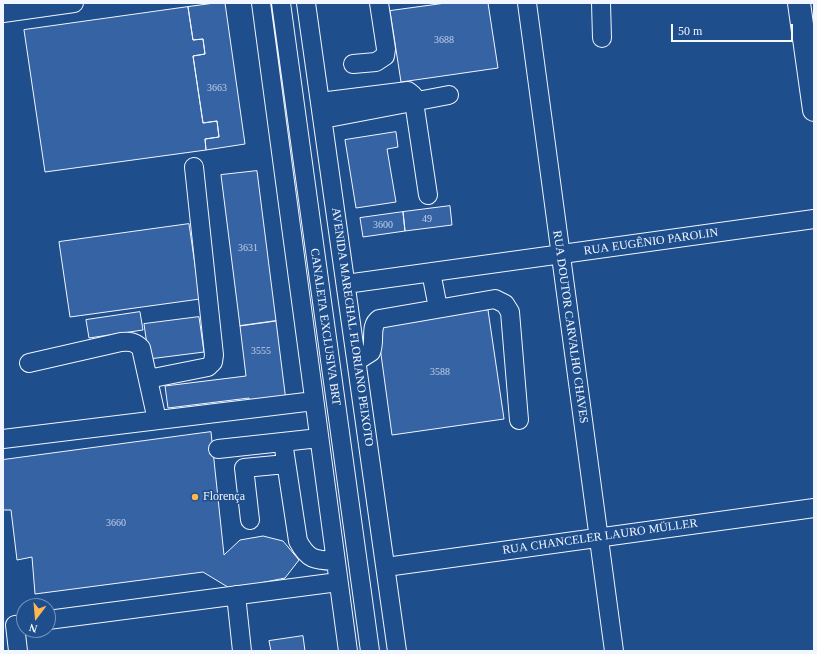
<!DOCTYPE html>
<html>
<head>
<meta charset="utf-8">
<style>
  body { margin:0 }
  #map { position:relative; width:817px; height:654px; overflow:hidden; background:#1f4e8c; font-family:"Times New Roman",serif }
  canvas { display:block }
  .frame { position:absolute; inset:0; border:4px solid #f2f6ff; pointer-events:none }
  .north { position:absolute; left:16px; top:598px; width:40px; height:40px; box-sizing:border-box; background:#1f4e8c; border:1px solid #7391ba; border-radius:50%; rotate:196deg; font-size:11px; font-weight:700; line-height:16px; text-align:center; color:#f2f6ff }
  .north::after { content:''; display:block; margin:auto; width:14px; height:18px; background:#ffb74d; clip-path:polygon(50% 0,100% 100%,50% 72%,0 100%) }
  .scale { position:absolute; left:671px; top:24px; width:122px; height:18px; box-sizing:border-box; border:2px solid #f2f6ff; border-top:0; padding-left:5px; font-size:12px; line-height:14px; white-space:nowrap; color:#f2f6ff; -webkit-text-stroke:3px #1f4e8c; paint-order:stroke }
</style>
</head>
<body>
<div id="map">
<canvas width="817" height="654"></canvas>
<div class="frame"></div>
<div class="north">N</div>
<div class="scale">50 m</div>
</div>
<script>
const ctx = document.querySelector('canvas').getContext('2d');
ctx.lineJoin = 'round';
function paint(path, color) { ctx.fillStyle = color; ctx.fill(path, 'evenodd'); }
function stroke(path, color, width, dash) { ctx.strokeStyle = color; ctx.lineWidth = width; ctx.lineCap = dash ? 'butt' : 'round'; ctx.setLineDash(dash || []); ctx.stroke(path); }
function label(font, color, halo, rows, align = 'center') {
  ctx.font = font + ' "Times New Roman",serif'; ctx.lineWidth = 3; ctx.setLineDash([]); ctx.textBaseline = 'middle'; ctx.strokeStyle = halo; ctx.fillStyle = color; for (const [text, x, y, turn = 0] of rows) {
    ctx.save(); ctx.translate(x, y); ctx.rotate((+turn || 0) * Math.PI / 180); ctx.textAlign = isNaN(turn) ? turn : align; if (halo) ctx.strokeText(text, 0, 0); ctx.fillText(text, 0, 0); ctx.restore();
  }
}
const building = new Path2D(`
  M215,3H225L245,144L206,150L205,139L219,137L217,121L203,123L193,56L205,54L203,39L193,40L188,7Z
  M446,3H488L498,68L401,82L390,11Z
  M188,7L193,40L203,39L205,54L193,56L203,123L217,121L219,137L205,139L206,150L45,172L24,30Z
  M396,132L398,147L387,149L396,202L356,208L345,140Z
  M257,171L276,321L240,326L221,175Z
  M450,206L452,225L405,231L403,212Z
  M403,212L405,231L363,237L360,218Z
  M189,224L200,299L70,317L59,242Z
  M488,310L504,419L392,435L377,325Z
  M140,312L143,330L89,338L86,320Z
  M199,317L204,352L149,359L144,324Z
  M276,321L286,401L250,406L249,398L168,408L165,386L246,376L240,326Z
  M211,432L224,555L240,540L263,536L283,541L299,560L285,578L231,589L203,572L35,594L32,557L17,560L11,510H3V460Z
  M303,636L305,651H271L269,641Z`);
const minor = new Path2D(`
  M261,3L348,651
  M281,3L370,651
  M306,3L397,651
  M527,3L614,651
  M601,3L602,38
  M3,13L74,3
  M353,64L376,62L385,56L386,49L379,3
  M320,102L408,91L413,95L428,195
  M323,119L449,95
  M431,272L438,308
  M346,284L814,219
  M357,361L371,352C376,341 369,326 379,319L495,299L505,304L510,312L519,420
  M29,363L121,342C130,341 135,342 141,348L157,420
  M148,379L208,367L213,362L214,355L194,167
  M3,439L314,401
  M283,442L298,541C308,560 315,560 335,561
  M218,449L319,438
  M250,520L244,468L286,464
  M386,567L814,508
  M236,595L242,651
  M48,620L338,582
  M18,651L15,625L24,624`);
const major = new Path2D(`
  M799,3L814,110`);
const markers = [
  [195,497,4,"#ffb74d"]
];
const numberNames = [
  ["3688",444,40],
  ["3663",217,88],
  ["49",427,219],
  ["3600",383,225],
  ["3631",248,248],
  ["3555",261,351],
  ["3588",440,372],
  ["3660",116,523]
];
const streetNames = [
  ["RUA EUGÊNIO PAROLIN",651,242,-8],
  ["CANALETA EXCLUSIVA BRT",325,327,82],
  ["AVENIDA MARECHAL FLORIANO PEIXOTO",352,327,82],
  ["RUA DOUTOR CARVALHO CHAVES",570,327,82],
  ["RUA CHANCELER LAURO MÜLLER",600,537,-8]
];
const poiNames = [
  ["Florença",203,497]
];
paint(building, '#3563a3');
stroke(building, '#f2f6ff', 1);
stroke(minor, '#f2f6ff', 20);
stroke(major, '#f2f6ff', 24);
stroke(minor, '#1f4e8c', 18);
stroke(major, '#1f4e8c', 22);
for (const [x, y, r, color] of markers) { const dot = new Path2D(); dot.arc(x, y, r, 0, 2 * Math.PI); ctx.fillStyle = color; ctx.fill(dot); stroke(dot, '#1f4e8c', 1.5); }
label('10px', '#c3d1e8', null, numberNames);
label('12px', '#f2f6ff', '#1f4e8c', streetNames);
label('12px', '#f2f6ff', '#1f4e8c', poiNames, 'left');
</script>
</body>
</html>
